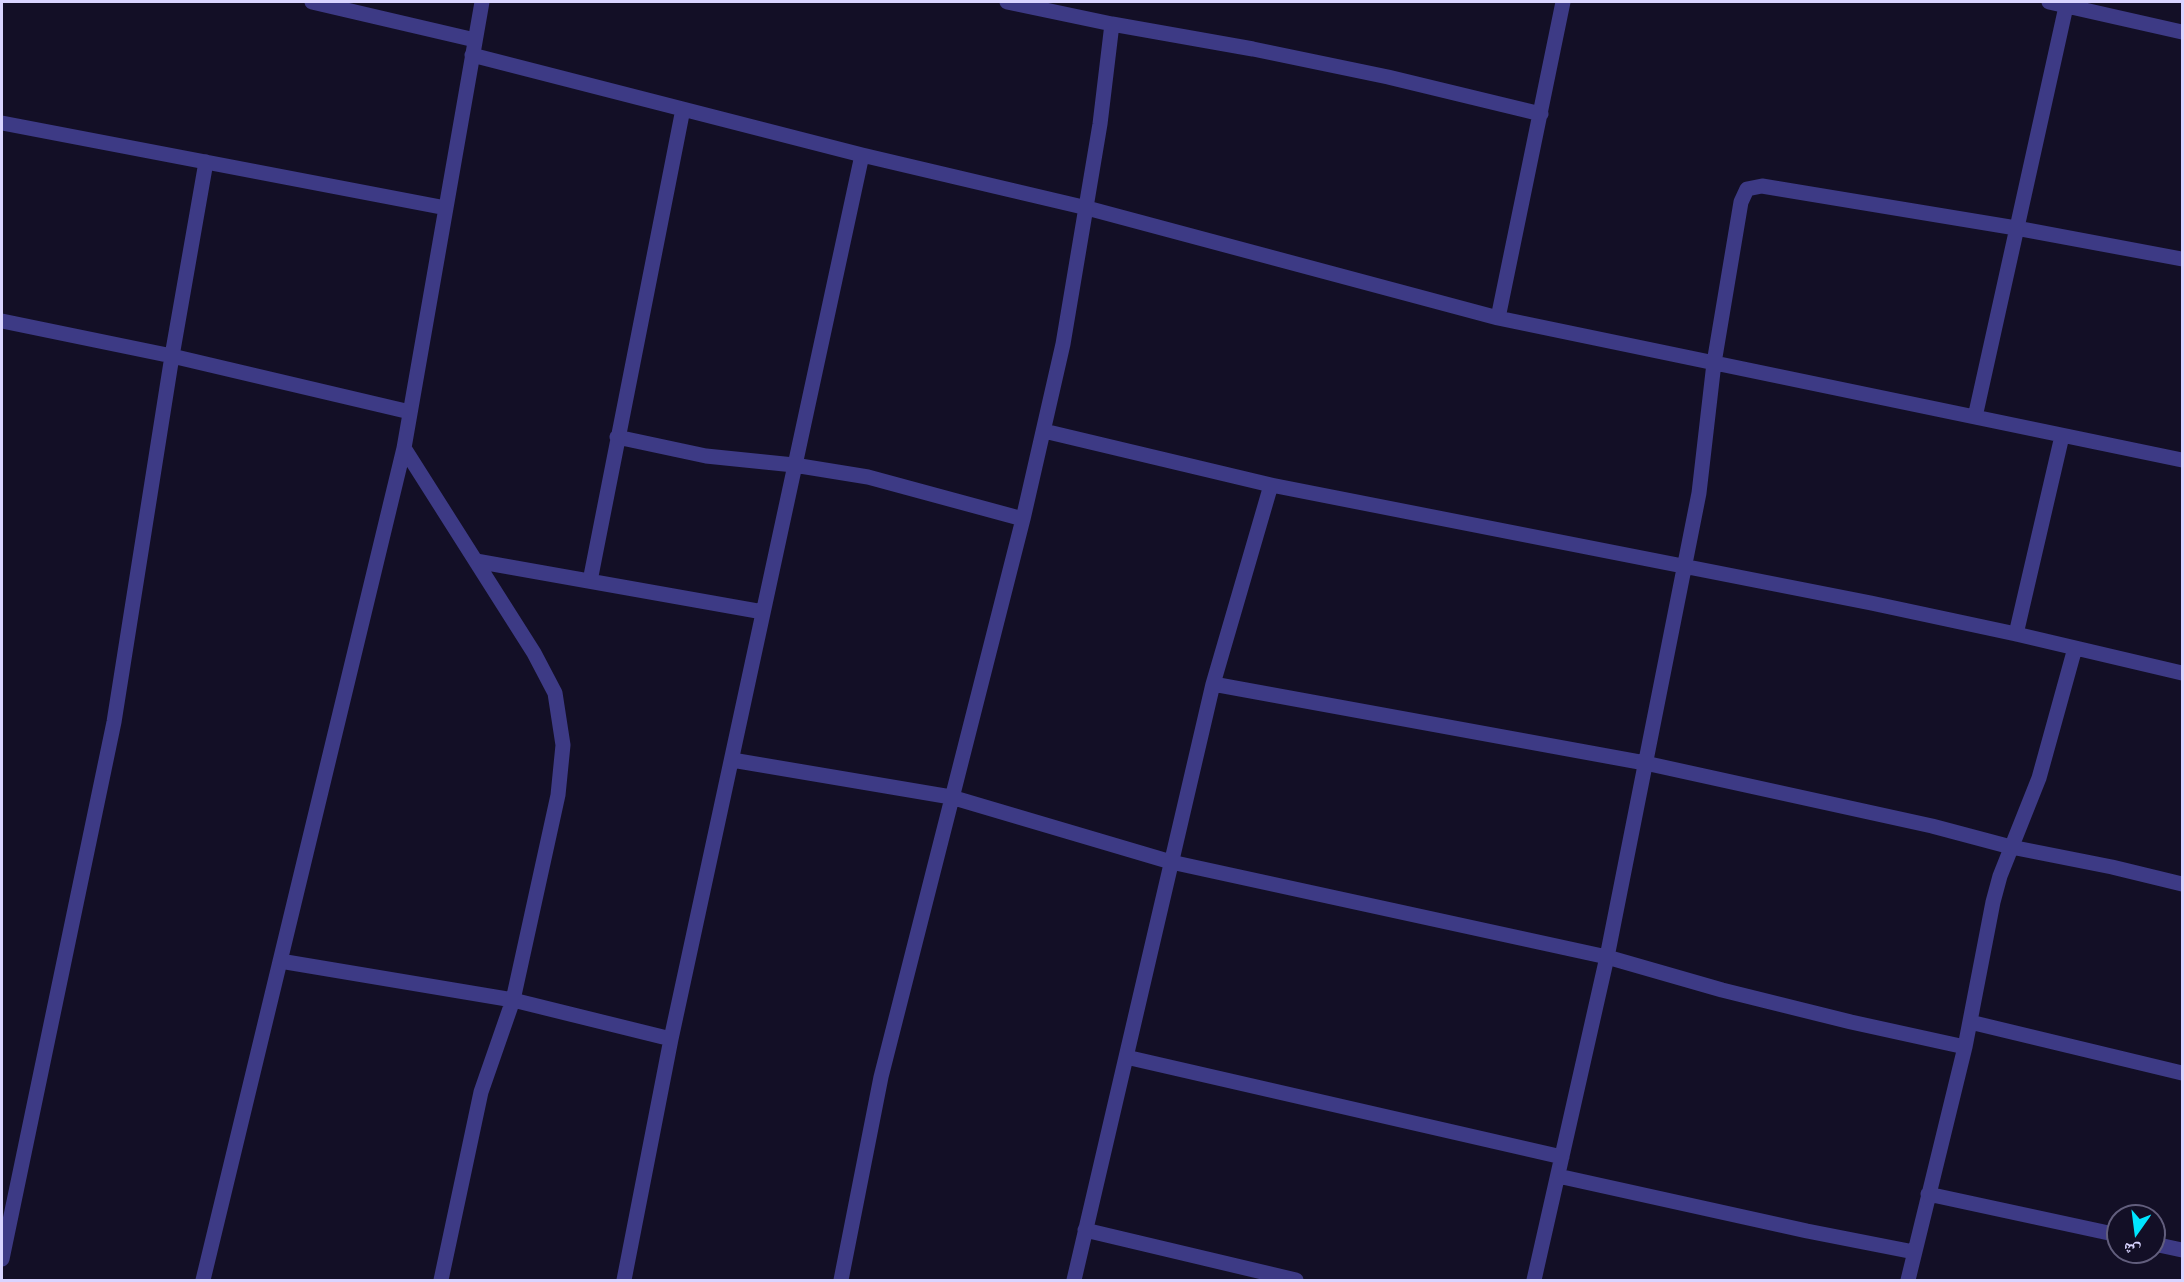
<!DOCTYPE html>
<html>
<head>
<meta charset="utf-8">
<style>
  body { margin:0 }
  #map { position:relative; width:2184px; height:1282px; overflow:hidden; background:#130f26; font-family:Montserrat,"Noto Naskh Arabic",sans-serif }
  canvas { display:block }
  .frame { position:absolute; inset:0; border:3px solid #d9d4ff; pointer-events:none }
  .north { position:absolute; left:2106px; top:1204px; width:60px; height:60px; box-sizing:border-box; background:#130f26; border:2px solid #625e7d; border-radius:50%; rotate:194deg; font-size:16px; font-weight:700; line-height:24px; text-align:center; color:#d9d4ff }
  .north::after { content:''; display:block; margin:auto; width:21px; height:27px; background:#00e5ff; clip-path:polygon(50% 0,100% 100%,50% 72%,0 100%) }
</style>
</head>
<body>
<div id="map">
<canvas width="2184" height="1282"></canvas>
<div class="frame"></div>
<div class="north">ش</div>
</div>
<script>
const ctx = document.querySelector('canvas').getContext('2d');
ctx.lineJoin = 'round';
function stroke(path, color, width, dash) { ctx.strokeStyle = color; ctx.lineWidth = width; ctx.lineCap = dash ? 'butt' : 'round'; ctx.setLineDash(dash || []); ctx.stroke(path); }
const minor = new Path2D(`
  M312,2L475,40
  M1007,2L1112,24L1253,49L1388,77L1541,114
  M2049,2L2182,32
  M472,55L862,155L1087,208L1498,318L2182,460
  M2,123L446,208
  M1498,318L1563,2
  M2,321L172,356L410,412
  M1975,417L2067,2
  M1044,431L1271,485L1871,603L2016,634L2182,673
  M617,437L706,456L794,465L868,477L1023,519
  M404,448L534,653L555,693L563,745L558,795L513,1000L481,1092L441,1280
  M476,561L763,612
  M590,581L683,109
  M2016,634L2062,436
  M1213,684L1645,763L1932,826L2011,847L2112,867L2182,884
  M732,760L951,797L1171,862L1607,957L1722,990L1851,1022L1965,1047
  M280,961L513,1000L671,1039
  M1970,1022L2182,1073
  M1126,1057L1562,1157
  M1558,1176L1807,1231L1914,1252
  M1928,1194L2118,1235
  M1085,1230L1296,1280
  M2154,1244L2182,1250
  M2,1259L114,722L172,356L206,162
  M203,1280L404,448L482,2
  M624,1280L671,1039L862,155
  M841,1280L881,1077L1023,519L1063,344L1100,124L1112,24
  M1074,1280L1213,684L1271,485
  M1534,1280L1607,957L1699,493L1714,363L1741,202L1747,189L1762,186L2016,228L2182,259
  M1908,1280L1965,1047L1993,902L2000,876L2039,778L2075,648`);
stroke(minor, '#3d3a85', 15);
</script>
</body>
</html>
